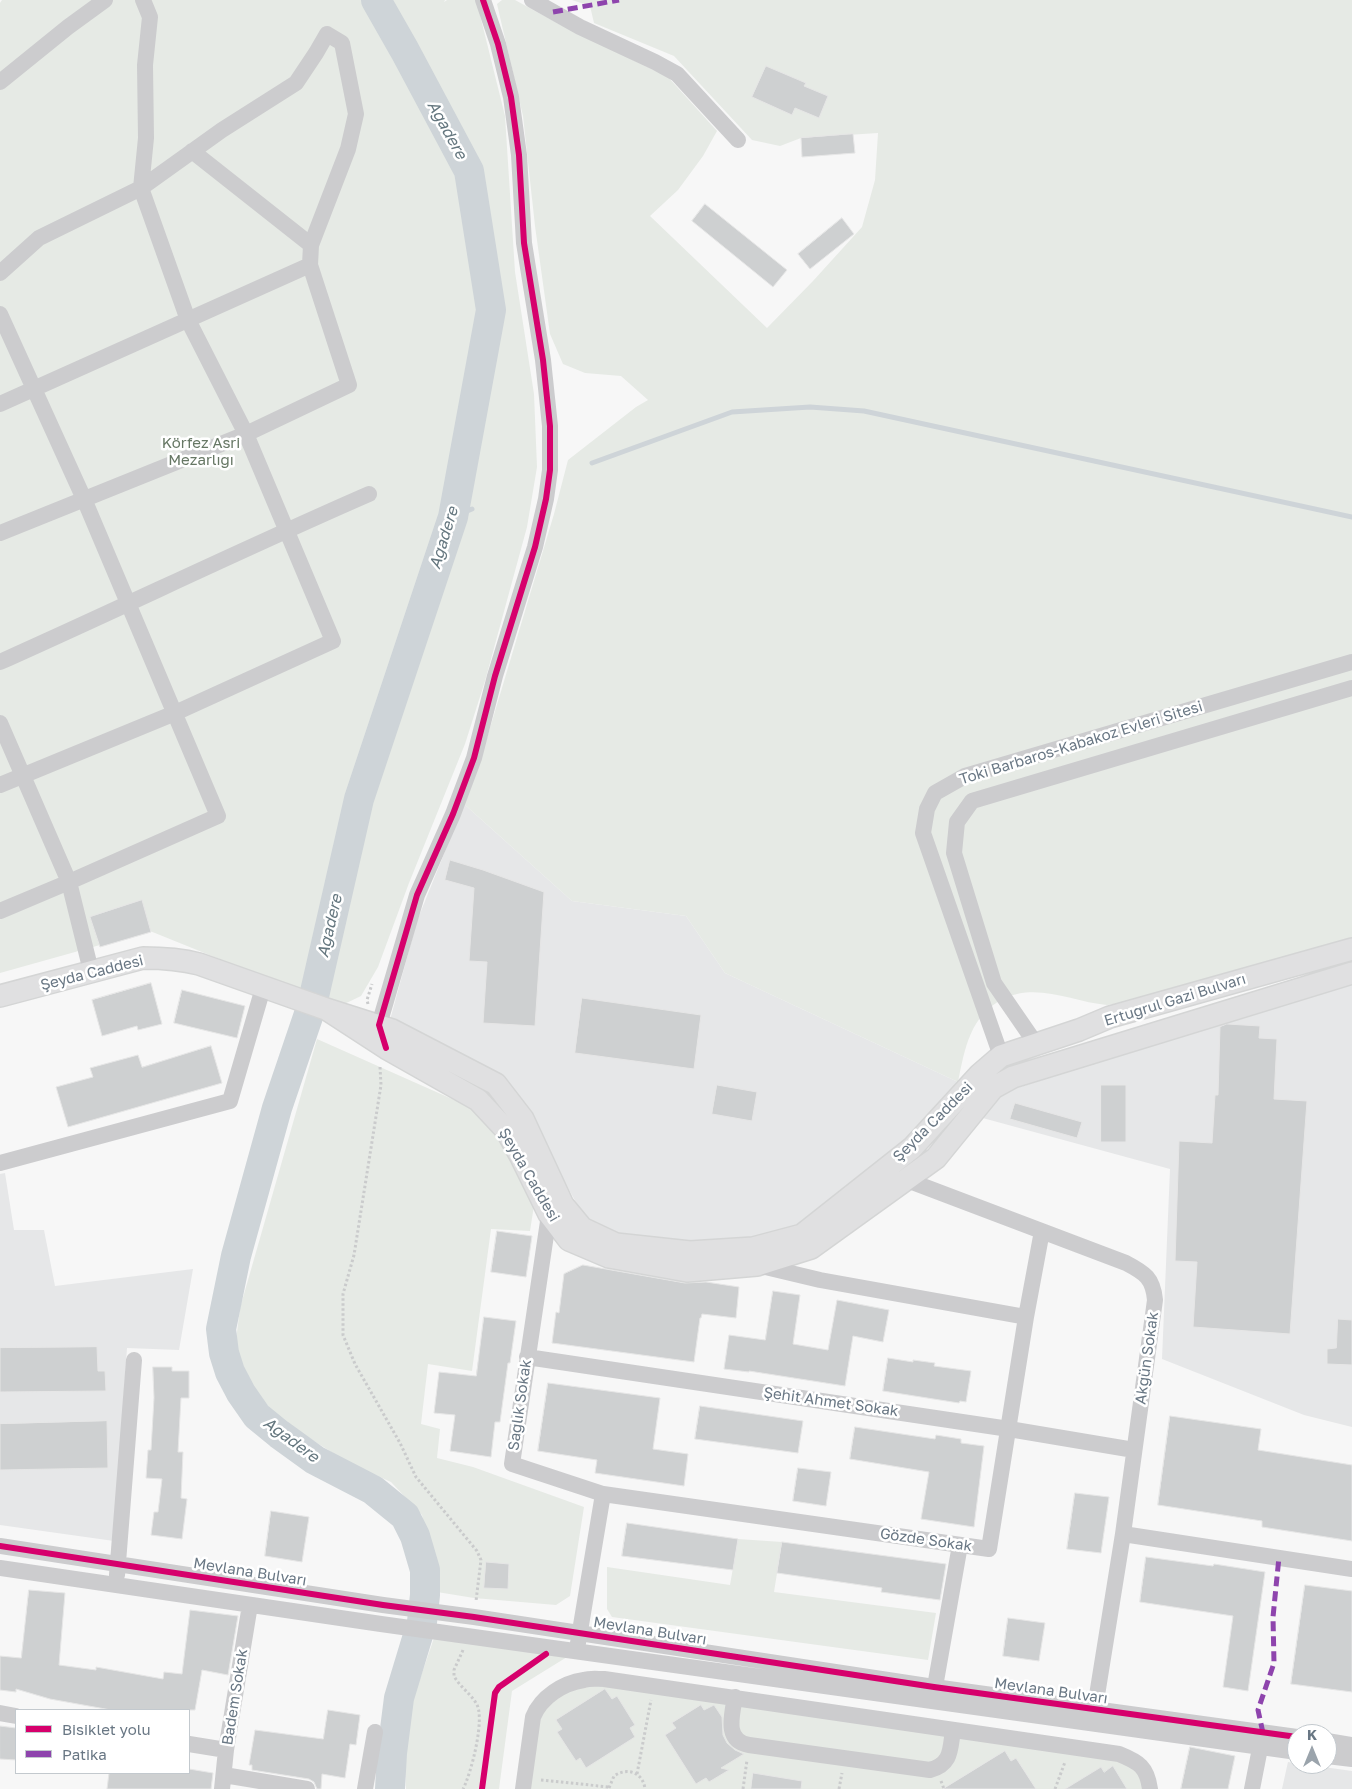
<!DOCTYPE html>
<html>
<head>
<meta charset="utf-8">
<style>
  body { margin:0 }
  #map { position:relative; width:1352px; height:1789px; overflow:hidden; background:#f7f7f7; font-family:"Golos Text",sans-serif }
  canvas { display:block }
  .legend { position:absolute; left:15px; top:1709px; width:175px; height:65px; box-sizing:border-box; background:#fff; border:1px solid #c3c9ce; margin:0; padding:6px 9px; list-style:none; font-size:15px; color:#697784 }
  .legend li { display:flex; align-items:center; gap:10px; height:25px }
  .legend b { width:25px; border:1px solid #c3c9ce }
  .north { position:absolute; left:1287px; top:1724px; width:50px; height:50px; box-sizing:border-box; background:#fff; border:1px solid #c3c9ce; border-radius:50%; rotate:0deg; font-size:14px; font-weight:700; line-height:20px; text-align:center; color:#697784 }
  .north::after { content:''; display:block; margin:auto; width:18px; height:22px; background:#9ba4ac; clip-path:polygon(50% 0,100% 100%,50% 72%,0 100%) }
</style>
</head>
<body>
<div id="map">
<canvas width="1352" height="1789"></canvas>
<ul class="legend">
<li><b style="height:6px;background:#d6006c"></b>Bisiklet yolu</li>
<li><b style="height:6px;background:#8e44ad"></b>Patika</li>
</ul>
<div class="north">K</div>
</div>
<script>
const ctx = document.querySelector('canvas').getContext('2d');
ctx.lineJoin = 'round';
function paint(path, color) { ctx.fillStyle = color; ctx.fill(path, 'evenodd'); }
function stroke(path, color, width, dash) { ctx.strokeStyle = color; ctx.lineWidth = width; ctx.lineCap = dash ? 'butt' : 'round'; ctx.setLineDash(dash || []); ctx.stroke(path); }
function label(font, color, halo, rows, align = 'center') {
  ctx.font = font + ' "Golos Text",sans-serif'; ctx.lineWidth = 5; ctx.setLineDash([]); ctx.textBaseline = 'middle'; ctx.strokeStyle = halo; ctx.fillStyle = color; for (const [text, x, y, turn = 0] of rows) {
    ctx.save(); ctx.translate(x, y); ctx.rotate((+turn || 0) * Math.PI / 180); ctx.textAlign = isNaN(turn) ? turn : align; if (halo) ctx.strokeText(text, 0, 0); ctx.fillText(text, 0, 0); ctx.restore();
  }
}
const built = new Path2D(`
  M464,804L572,901L686,916L725,973L958,1082L906,1139L835,1194L799,1226L763,1236L689,1244L612,1234L586,1220L550,1156L535,1120L504,1082L390,1020L417,921Z
  M1352,983V1427L1304,1415L1162,1359L1170,1169L979,1117L1004,1092Z
  M5,1173L14,1230H44L55,1286L193,1269L179,1350L127,1348L114,1541L0,1525V1174Z
  M1288,1762L1352,1771V1789H1282Z`);
const green = new Path2D(`
  M2,0H445L444,2L447,0H475L477,3L505,116L515,272L534,394L537,467L527,527L485,681L465,744L409,883L378,967L361,996L338,1007L150,931L0,973V3Z
  M502,0H515L563,26L668,77L717,131L703,156L678,190L650,216L767,328L813,281L862,227L875,180L878,133L801,138L780,146L752,140L674,56L594,23L590,6L572,0H1352V938C1290,956 1228,973 1166,990C1154,993 1118,1005 1107,1005C1073,1002 1037,982 1003,999C970,1016 965,1048 958,1082L725,973L686,916L572,901L464,804L484,748L554,514L568,460L636,407L648,400L621,376L585,373L563,364L550,334L535,226L523,116L497,4Z
  M317,1039L479,1111L509,1152L516,1171L535,1199L530,1231L491,1229L472,1371L428,1364L421,1424L440,1429L437,1458L473,1467L584,1507L570,1596L556,1605L474,1598L437,1592L422,1515L391,1482L347,1462L278,1418L248,1382L235,1348L240,1308Z
  M738,1539L782,1542L774,1592L936,1613L928,1660L612,1617L607,1609V1567L730,1585Z
  M434,1638L567,1657L512,1691L499,1789H406L404,1744L411,1705Z
  M584,1679L1132,1759L1150,1789H523L533,1717Z`);
const stream = new Path2D(`
  M592,463L732,412L810,407L864,411L1352,517
  M453,517L472,509`);
const river = new Path2D(`
  M376,0L405,51L469,171L491,310L453,517L359,799L312,1005L277,1108L236,1256L221,1329L224,1353L230,1372L241,1393L257,1416L279,1434L315,1460L373,1490L405,1516L415,1536L425,1570V1595L422,1622L399,1698L392,1753L390,1789`);
const building = new Path2D(`
  M766,66L806,83L804,86L828,96L819,118L795,108L792,115L752,97Z
  M853,134L855,153L802,157L801,138Z
  M705,204L787,270L773,287L692,221Z
  M842,218L854,234L810,269L798,254Z
  M450,860L483,870L544,892L535,1026L483,1023L487,962L469,961L474,888L445,880Z
  M142,900L151,932L100,947L90,917Z
  M151,983L162,1024L138,1030L137,1026L102,1036L92,1000Z
  M182,990L245,1006L237,1038L174,1023Z
  M582,998L701,1015L694,1069L575,1053Z
  M1227,1024L1260,1026L1259,1038L1277,1039L1274,1099L1307,1101L1290,1334L1193,1327L1197,1262L1175,1261L1179,1141L1212,1143L1215,1095H1218L1220,1027Z
  M211,1046L222,1083L68,1127L56,1087L93,1077L90,1068L138,1055L142,1067Z
  M717,1085L757,1092L752,1121L712,1114Z
  M1101,1085H1126V1142H1101Z
  M1015,1103L1082,1122L1077,1138L1010,1119Z
  M497,1231L532,1236L526,1277L491,1272Z
  M583,1265L685,1283L706,1282L739,1287L736,1318L702,1314L701,1318H700L694,1362L552,1343L556,1312L559,1313L564,1274Z
  M773,1291L800,1295L793,1344L828,1350L837,1300L889,1310L883,1342L853,1336L845,1386L749,1371V1372L724,1369L729,1335L765,1340Z
  M484,1317L516,1321L510,1363H508L500,1422H495L491,1457L450,1451L455,1415L434,1413L439,1372L476,1376Z
  M1338,1319L1352,1320V1365L1327,1364V1349L1336,1348Z
  M97,1347L98,1371H105L106,1391L0,1392V1348Z
  M888,1358L913,1362V1360L935,1363L934,1366L971,1371L966,1402L960,1401L959,1403L883,1391Z
  M153,1367H172V1371H189V1398H181L178,1452H183L181,1498L187,1499L182,1539L151,1535L154,1512H158L162,1479L146,1478L148,1450H151L154,1398Z
  M548,1383L660,1398L653,1449L688,1454L684,1486L595,1473L597,1460L538,1451Z
  M700,1406L803,1421L798,1453L695,1439Z
  M1170,1416L1261,1429L1258,1450L1352,1465V1541L1262,1527V1521L1158,1505Z
  M107,1421L108,1468L0,1470V1424Z
  M855,1427L935,1439L936,1435L961,1439V1443L984,1446L974,1527L921,1519L929,1472L850,1459Z
  M798,1468L831,1472L826,1506L793,1501Z
  M1075,1493L1109,1497L1101,1553L1067,1549Z
  M271,1511L309,1517L302,1562L265,1556Z
  M627,1523L738,1539L733,1570L622,1556Z
  M782,1542L946,1564L940,1600L881,1592L882,1588L777,1573Z
  M1146,1557L1213,1566L1214,1564L1265,1572L1248,1691L1223,1687L1233,1616L1140,1602Z
  M486,1562L509,1564L508,1589L484,1588Z
  M1305,1585L1352,1591V1692L1291,1684Z
  M29,1590L65,1593L59,1665L96,1670V1667L163,1679L164,1672L182,1674L190,1610L238,1616L228,1675L202,1670L195,1710H111L50,1699L16,1689V1692L0,1690V1656L21,1658Z
  M1008,1618L1045,1623L1039,1661L1003,1656Z
  M605,1689L612,1699L617,1696L635,1725L630,1728L635,1737L586,1768L580,1758L576,1761L557,1732L562,1729L556,1720Z
  M701,1705L704,1710L714,1705L722,1717L723,1735L727,1743L735,1750L744,1754L721,1768L729,1770L709,1782L706,1778L696,1784L665,1735L676,1728L672,1723Z
  M328,1710L360,1715L356,1745L350,1744L345,1778L322,1774L321,1789H317L314,1782L309,1779L252,1770V1765H249L255,1730L323,1739Z
  M0,1726L16,1728V1760L0,1759Z
  M1190,1747L1235,1756L1228,1789H1181Z
  M1005,1751L1011,1761L1016,1758L1036,1789H943Z
  M1113,1766L1127,1789H1065L1101,1767L1104,1772Z
  M189,1769L213,1773L211,1789H107L109,1773H189Z
  M753,1773L802,1781L801,1789H751Z`);
const path = new Path2D(`
  M368,1004L367,1000L372,984
  M380,1067L381,1085L354,1255L343,1294V1335L355,1364L400,1443L416,1477L477,1551L481,1560L476,1601
  M463,1650L454,1670V1676C459,1686 470,1693 476,1703C486,1717 471,1774 463,1789
  M637,1774L651,1700
  M541,1780L609,1787
  M941,1781L944,1789
  M609,1788L614,1776C627,1767 643,1772 645,1789
  M743,1789L747,1760
  M839,1789L842,1773
  M1055,1789L1065,1762`);
const minor = new Path2D(`
  M532,0L580,27L655,62L677,74L738,140
  M0,82L68,27L105,0
  M192,151L311,245
  M0,273L39,238L141,188L222,130L296,83L316,53L327,34L342,43L356,114L348,149L311,245L310,265L0,404
  M0,314L84,499L218,816L69,882L0,911
  M0,533L246,434L349,385L310,265
  M0,662C123,607 245,548 369,494
  M0,723L69,882L91,971
  M0,785L175,713L333,641L246,434L188,320L141,188L146,138L145,65L150,17L143,0
  M382,1036L379,1025L417,895L453,814L474,758L495,676L535,547L546,499L550,470V426L543,360L524,243L519,155L511,97L498,44L483,0
  M1036,1044L994,983L954,853L957,822L972,801L1352,688
  M1001,1056L923,833L927,809L935,793L965,776L1352,662
  M0,1163L230,1101L263,988
  M899,1177L1126,1263C1145,1273 1153,1278 1155,1300L1123,1534L1093,1720
  M550,1208L512,1464L603,1494L578,1643
  M756,1264L757,1265L820,1280L1026,1317
  M527,1357L1009,1429L1134,1450
  M603,1494L989,1549L1026,1317L1042,1231
  M1123,1534L1352,1569
  M0,1546L383,1605L474,1617L934,1687L1297,1737
  M0,1568L381,1624L1297,1752
  M117,1575L134,1360
  M735,1697C732,1715 724,1741 749,1745L930,1770C952,1764 950,1749 953,1730
  M933,1698L960,1545
  M0,1713L16,1716
  M1327,1741L1352,1745
  M189,1744L226,1750
  M1327,1756L1352,1759
  M224,1775L307,1789
  M222,1789L226,1750L250,1605
  M365,1789L375,1732
  M523,1789L533,1717C541,1697 563,1683 584,1680C590,1678 597,1679 604,1679L1119,1754C1139,1762 1147,1767 1150,1789
  M1252,1789L1262,1738`);
const major = new Path2D(`
  M1352,949L1110,1017L1079,1030L1001,1056L979,1075L912,1148L802,1235L753,1248L690,1252L616,1244L582,1228L563,1205L523,1119L496,1084L392,1030L326,1009L386,1048L478,1100L506,1130L521,1157L549,1214L569,1240L609,1257L687,1271L757,1265L811,1248L936,1158L993,1088L1013,1077L1352,973
  M0,996L143,958C162,958 180,959 199,964L326,1009`);
const quiet = new Path2D(`
  M553,12L619,0
  M1263,1733L1258,1710L1274,1663L1273,1617L1279,1557`);
const cycleway = new Path2D(`
  M386,1048L379,1025L417,895L453,814L474,758L495,676L535,547L546,499L550,470V426L543,360L524,243L519,155L511,97L498,44L483,0
  M0,1546L383,1605L474,1617L934,1687L1297,1737
  M482,1789L495,1693L499,1687L546,1654`);
const parkNames = [
  ["Körfez Asri",201,443],
  ["Mezarlığı",201,460]
];
const streetNames = [
  ["Toki Barbaros-Kabakoz Evleri Sitesi",1081,743,-17],
  ["Şeyda Caddesi",92,973,-14],
  ["Ertuğrul Gazi Bulvarı",1175,1000,-17],
  ["Şeyda Caddesi",933,1122,-45],
  ["Şeyda Caddesi",529,1175,60],
  ["Akgün Sokak",1147,1358,-82],
  ["Şehit Ahmet Sokak",831,1402,8],
  ["Sağlık Sokak",520,1405,-82],
  ["Gözde Sokak",926,1540,8],
  ["Mevlana Bulvarı",250,1572,9],
  ["Mevlana Bulvarı",650,1631,9],
  ["Mevlana Bulvarı",1051,1691,8],
  ["Badem Sokak",235,1697,-81]
];
const waterNames = [
  ["Ağadere",447,130,61],
  ["Ağadere",444,538,-73],
  ["Ağadere",330,926,-77],
  ["Ağadere",291,1440,36]
];
paint(built, '#e6e7e8');
paint(green, '#e6eae5');
stroke(stream, '#ced4d8', 5);
stroke(river, '#ced4d8', 30);
paint(building, '#ced0d1');
stroke(building, '#e6e6e6', 1);
stroke(major, '#d4d5d5', 24);
stroke(path, '#cacbcc', 3, [2.5, 2.5]);
stroke(minor, '#ccccce', 16);
stroke(major, '#e0e0e1', 21);
stroke(quiet, '#8e44ad', 5, [10, 5]);
stroke(cycleway, '#d6006c', 6);
label('15px', '#667764', '#fff', parkNames);
label('15px', '#697784', '#fff', streetNames);
label('italic 16px', '#65777f', '#fff', waterNames);
</script>
</body>
</html>
